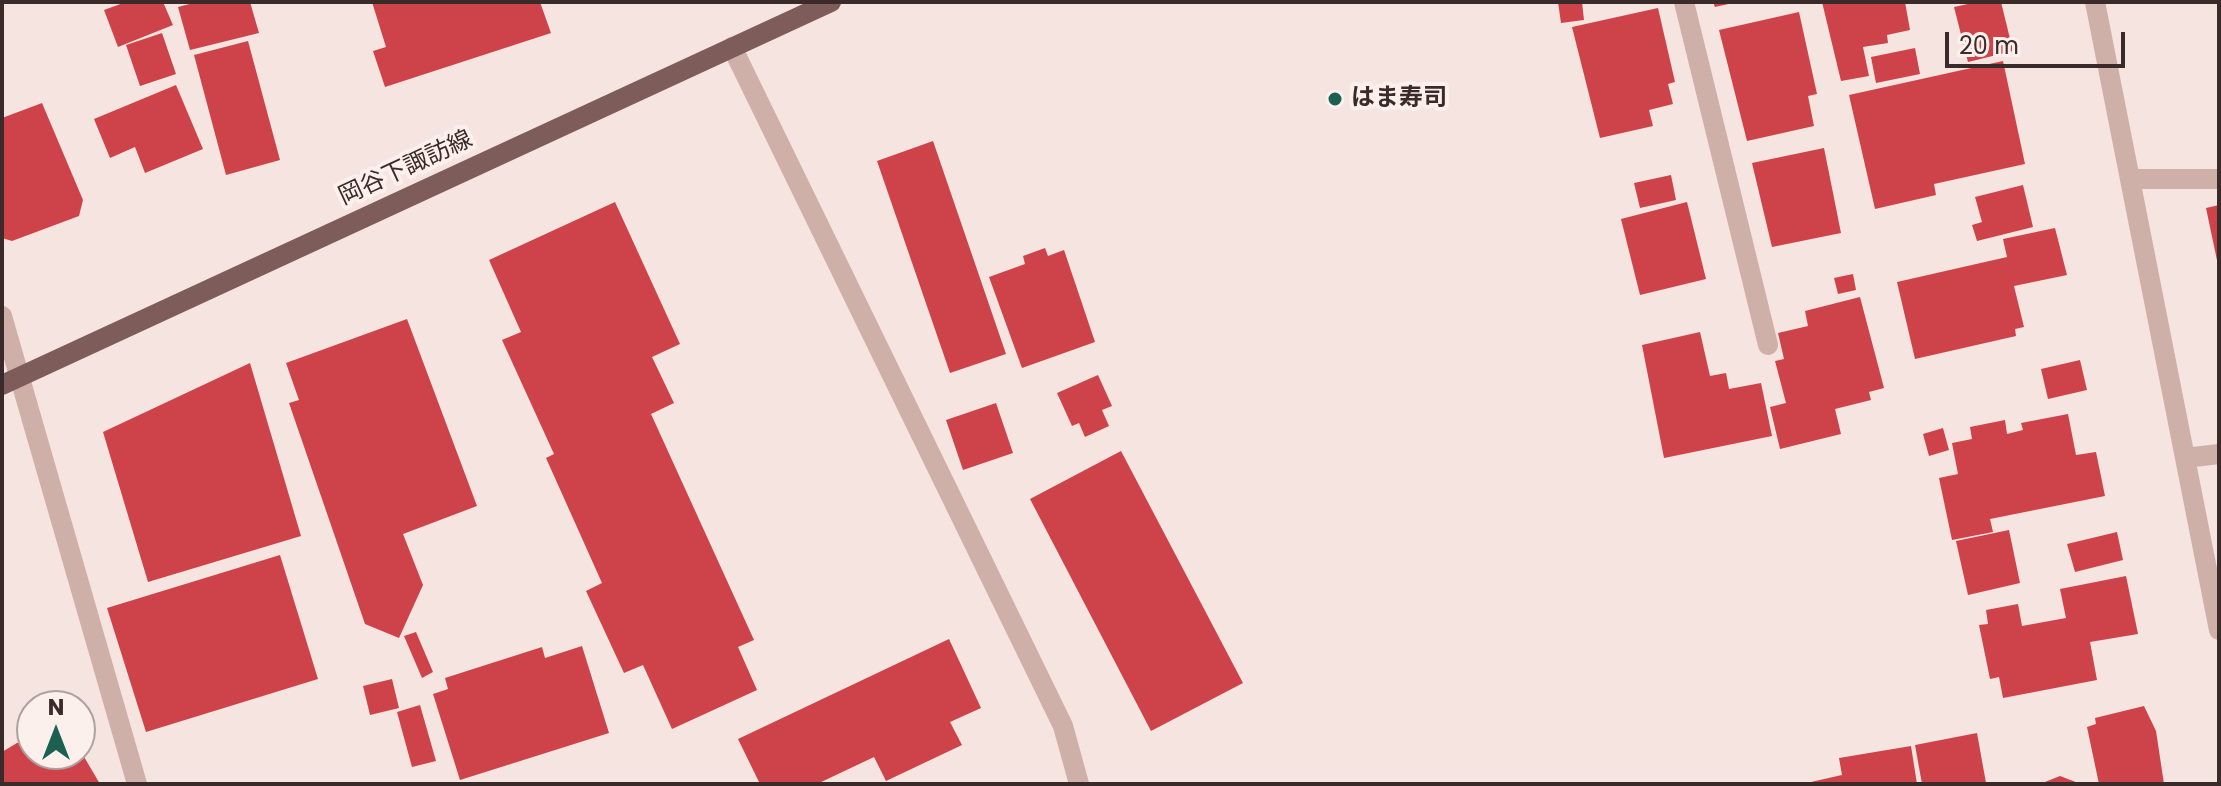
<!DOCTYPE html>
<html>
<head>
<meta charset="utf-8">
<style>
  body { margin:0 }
  #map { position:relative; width:2221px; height:786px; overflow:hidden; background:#f5e4df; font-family:Poppins,sans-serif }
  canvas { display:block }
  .frame { position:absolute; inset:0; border:4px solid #3b2a2a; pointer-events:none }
  .north { position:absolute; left:16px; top:690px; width:80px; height:80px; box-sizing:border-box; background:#fbf0ec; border:2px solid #aea19e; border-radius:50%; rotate:0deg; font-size:22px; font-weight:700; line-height:32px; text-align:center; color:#3b2a2a }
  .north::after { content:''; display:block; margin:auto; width:28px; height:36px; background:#1b6051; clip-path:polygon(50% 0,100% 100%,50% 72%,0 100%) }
  .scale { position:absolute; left:1945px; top:32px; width:180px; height:36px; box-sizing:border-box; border:4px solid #3b2a2a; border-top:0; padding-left:10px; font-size:24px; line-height:28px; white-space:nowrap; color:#3b2a2a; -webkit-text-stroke:6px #fbf0ec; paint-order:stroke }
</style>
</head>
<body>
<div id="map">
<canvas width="2221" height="786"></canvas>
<div class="frame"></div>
<div class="north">N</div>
<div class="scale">20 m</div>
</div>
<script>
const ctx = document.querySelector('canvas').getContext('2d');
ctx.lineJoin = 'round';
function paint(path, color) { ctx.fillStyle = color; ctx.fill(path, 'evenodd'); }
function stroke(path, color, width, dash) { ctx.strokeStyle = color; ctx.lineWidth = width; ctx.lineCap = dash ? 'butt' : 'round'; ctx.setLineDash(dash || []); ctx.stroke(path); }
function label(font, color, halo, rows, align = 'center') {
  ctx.font = font + ' Poppins,"Noto Sans JP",sans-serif'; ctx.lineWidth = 8; ctx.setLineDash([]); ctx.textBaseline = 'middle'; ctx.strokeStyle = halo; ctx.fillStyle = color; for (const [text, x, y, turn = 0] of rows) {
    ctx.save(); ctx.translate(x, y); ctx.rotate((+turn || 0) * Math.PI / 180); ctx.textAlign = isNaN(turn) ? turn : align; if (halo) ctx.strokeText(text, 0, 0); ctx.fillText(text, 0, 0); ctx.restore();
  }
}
const building = new Path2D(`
  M126,2H163L173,25L118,47L104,10Z
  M197,2H250L259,33L190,50L178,7Z
  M372,2H540L551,33L385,87L373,51L386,47Z
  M1558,2H1582L1584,20L1561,23Z
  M1713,2H1733V3L1715,7Z
  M1822,2H1905L1910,30L1887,35L1888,43L1863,47L1869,76L1841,81Z
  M1977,2H2001L2013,51L1968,62L1954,7Z
  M1658,8L1675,82L1668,84L1673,104L1649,110L1653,126L1600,138L1572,27Z
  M1799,12L1817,94L1808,96L1814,126L1747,141L1719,30Z
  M162,33L176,74L140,86L126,45Z
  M248,41L280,160L226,175L194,55Z
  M1915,48L1920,74L1876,83L1871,57Z
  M2003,61L2025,164L1934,184L1936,195L1875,209L1849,95Z
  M176,85L203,149L145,173L135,147L110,158L94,119Z
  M42,103L83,200L79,216L12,241L2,238V118Z
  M933,141L1006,354L950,373L877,161Z
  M1824,148L1841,233L1772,247L1752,163Z
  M1671,175L1676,200L1640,208L1634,183Z
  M2023,185L2033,227L1977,241L1972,225L1982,222L1975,197Z
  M615,202L680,344L652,357L674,403L651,414L754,640L738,647L757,690L672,729L643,665L624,673L586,591L602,583L546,458L554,454L502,340L521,332L489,260Z
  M1687,202L1706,279L1640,295L1621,219Z
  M2219,205V265H2218L2206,208Z
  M2055,228L2067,275L2014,286L2024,327L2015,329L2016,336L1915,359L1897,282L2007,257L2003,239Z
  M1045,248L1048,256L1064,250L1095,342L1022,368L989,277L1025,264L1023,256Z
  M1853,274L1856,290L1838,294L1834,278Z
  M1860,297L1884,388L1869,392L1871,400L1835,409L1841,434L1780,449L1770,407L1786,403L1775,361L1784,359L1778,333L1808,326L1805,311Z
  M407,319L477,506L403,534L423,585L399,638L365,624L289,403L299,400L286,363Z
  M1700,332L1710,376L1726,373L1729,389L1761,383L1772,436L1664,458L1642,345Z
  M2080,360L2087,390L2048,399L2041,369Z
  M250,363L301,536L148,582L103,432Z
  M1098,375L1112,406L1102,410L1109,426L1085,437L1079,423L1072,426L1057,393Z
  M996,403L1013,453L963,470L946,420Z
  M2068,414L2076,455L2096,452L2105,496L1990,519L1993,532L1952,540L1939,478L1958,474L1952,443L1972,439L1970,427L2005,420L2007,434L2023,430L2021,423Z
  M1943,428L1949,450L1929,456L1923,434Z
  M1121,451L1243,683L1151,731L1030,499Z
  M2009,530L2020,583L1968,595L1956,541Z
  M2117,532L2123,560L2075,572L2067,544Z
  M280,555L318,679L146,732L107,608Z
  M2126,576L2138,634L2090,642L2097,680L2003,698L1999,677L1990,679L1979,625L1988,624L1986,610L2018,604L2022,626L2066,618L2060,589Z
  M416,632L433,672L422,678L404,636Z
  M949,639L981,708L950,722L962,745L886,781L874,757L817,784H760L738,739Z
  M582,646L609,733L460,780L433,694L448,689L445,678L542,647L545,658Z
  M392,679L399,708L370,715L363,686Z
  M420,705L436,761L412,767L397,712Z
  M2144,706L2156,731L2164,784H2099L2087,727L2096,724L2095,718Z
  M1977,733L1986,783L1922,784L1915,745Z
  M32,734V754H80V750L100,784H2V752Z
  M1911,746L1917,784H1802L1842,775L1839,758Z
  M2060,776L2081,784H2040Z`);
const minor = new Path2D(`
  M1684,2L1768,345
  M2095,2L2219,630
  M732,47L1063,726L1079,784
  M2130,179H2219
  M2,316L137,784
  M2185,458L2219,454`);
const major = new Path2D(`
  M2,385L831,2`);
const markers = [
  [1335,99,8,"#1b6051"]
];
const poiNames = [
  ["はま寿司",1351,99]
];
const streetNames = [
  ["岡谷下諏訪線",406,169,-25]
];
paint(building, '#ce4349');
stroke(minor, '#ceb0a9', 20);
stroke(major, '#7e5c5a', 20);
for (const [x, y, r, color] of markers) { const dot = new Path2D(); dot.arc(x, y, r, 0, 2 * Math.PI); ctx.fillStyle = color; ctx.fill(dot); stroke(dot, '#fbf0ec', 3); }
label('bold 24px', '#3b2a2a', '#fbf0ec', poiNames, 'left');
label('24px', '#3b2a2a', '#fbf0ec', streetNames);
</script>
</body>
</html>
